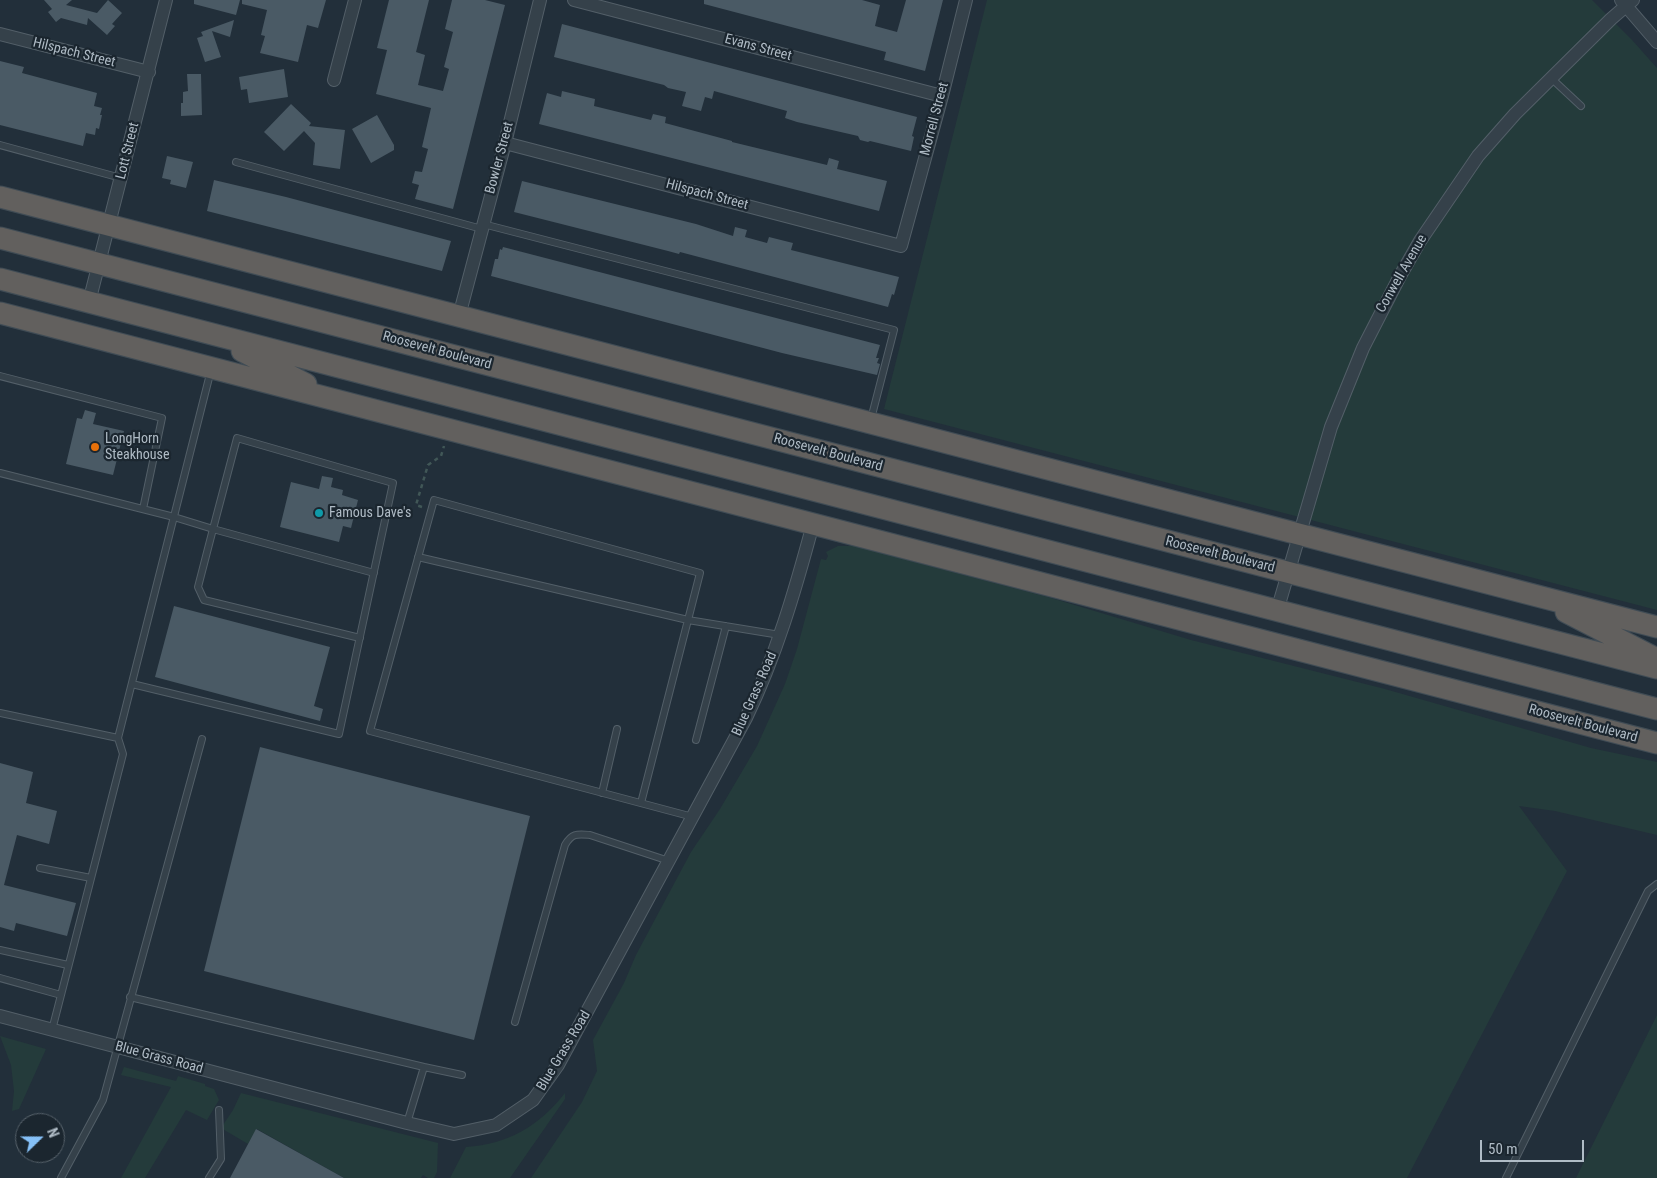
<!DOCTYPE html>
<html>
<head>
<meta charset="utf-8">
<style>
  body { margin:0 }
  #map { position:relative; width:1657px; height:1178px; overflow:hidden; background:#222f3a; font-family:"Roboto Condensed",sans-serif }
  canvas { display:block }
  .north { position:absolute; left:15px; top:1113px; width:50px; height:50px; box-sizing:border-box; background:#1b262f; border:1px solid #57626b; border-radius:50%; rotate:68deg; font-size:14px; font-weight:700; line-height:20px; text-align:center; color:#b0bcc6 }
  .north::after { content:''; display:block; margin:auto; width:18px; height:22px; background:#85c0f7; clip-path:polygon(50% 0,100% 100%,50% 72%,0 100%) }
  .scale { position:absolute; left:1480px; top:1140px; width:104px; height:22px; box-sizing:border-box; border:2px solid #b0bcc6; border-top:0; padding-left:6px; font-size:15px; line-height:18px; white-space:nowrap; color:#b0bcc6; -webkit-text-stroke:4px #1b262f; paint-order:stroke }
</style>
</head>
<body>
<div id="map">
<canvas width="1657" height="1178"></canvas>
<div class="north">N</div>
<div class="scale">50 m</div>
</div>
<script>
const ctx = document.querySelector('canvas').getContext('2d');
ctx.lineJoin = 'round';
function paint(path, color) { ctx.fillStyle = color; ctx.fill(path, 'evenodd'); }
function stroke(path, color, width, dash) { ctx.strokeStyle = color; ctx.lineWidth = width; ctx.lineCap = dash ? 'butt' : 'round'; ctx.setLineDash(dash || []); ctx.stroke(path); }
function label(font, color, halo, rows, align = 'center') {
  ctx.font = font + ' "Roboto Condensed",sans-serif'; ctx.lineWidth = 4.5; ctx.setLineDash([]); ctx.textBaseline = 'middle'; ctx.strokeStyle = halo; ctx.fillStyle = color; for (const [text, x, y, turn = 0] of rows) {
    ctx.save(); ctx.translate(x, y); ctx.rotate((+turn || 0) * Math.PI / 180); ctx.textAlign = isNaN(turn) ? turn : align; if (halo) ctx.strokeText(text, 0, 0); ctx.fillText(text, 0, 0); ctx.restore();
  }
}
const green = new Path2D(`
  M987,0H1592L1632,40L1657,68V610L884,409Z
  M838,546H854L1048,597L1191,640L1385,689L1591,748L1657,762V835L1555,811L1519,806L1567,871L1407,1178H531L582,1102L597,1071L593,1040L624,983L636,955L691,852L720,809L757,746L785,684L797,649L821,559L826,560L828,556L826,552Z
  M1657,1015V1178H1576Z
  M0,1036L46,1049L19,1109L12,1111L14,1091L11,1065Z
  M124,1067L176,1081L178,1076L205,1084V1086L214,1089L219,1100L207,1120L186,1110L145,1178H121L171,1087L121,1075Z
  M241,1093L438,1143L437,1172L434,1178H428L423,1175L421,1178H344L257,1129L248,1144L221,1128L233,1110Z
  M565,1093V1099L510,1178H450L466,1147C509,1144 539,1126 565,1093Z`);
const building = new Path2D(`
  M44,0H72L66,5L97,13L108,0L122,13L112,24L115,26L107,35L88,18L87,25L61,18L56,22L48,12L52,9Z
  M194,0H240L236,15L194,4Z
  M242,0H326L318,28L307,25L298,62L260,53L265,36L261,35L267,10L242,4Z
  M389,0H429L416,52L425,55L418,85L443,91L449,69L444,67L453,32L445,29L452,0H485L505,5L453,209L415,199L419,185L412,183L415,171L422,172L428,149L422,147L431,108L376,94L387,50L377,48Z
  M704,0H862L880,5L875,26L897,32L906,0H943L925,71L884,60L886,52L704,4Z
  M234,20L230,37L212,31L221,57L205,62L197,38L203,36L201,32Z
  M562,24L917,117L912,136L914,137L911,151L870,141L868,142L860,140L858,136L797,122L785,118L787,111L714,91L712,99L705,97L701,111L682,106L686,92L668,88L664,85L554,57Z
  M0,61L24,67L22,73L97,93L94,106L102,108L100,115H102L99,129L96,128L95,135L86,133L83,146L0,125Z
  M284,69L288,97L249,103L247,89L241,90L239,77Z
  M187,74H201L202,115L181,116V103H183V92L188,91Z
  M562,91L595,99L594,106L651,120L653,114L666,117L665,123L732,141V142L827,165L829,158L839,161L837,169L887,181L879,211L539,124L547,93L561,97Z
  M291,104L311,123L309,126L345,130L340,169L313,165L315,143L304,131L284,151L264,132Z
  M377,115L394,145V150L371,163L352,129Z
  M167,156L193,162L186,188L170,184L171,180L162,178Z
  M214,180L286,197L451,241L442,271L207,211Z
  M522,181L696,224L733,236L735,227L747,230L745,237L767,243L769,237L793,243L791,250L899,277L894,295L892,294L888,307L680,252L679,254L668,251L514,212Z
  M503,247L880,345L876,358H879L877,363L880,364L877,375L782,353L491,276L495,259H498L500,249L502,250Z
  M85,410L96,413L93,424L124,431L113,475L66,464L77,418L82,419Z
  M322,476L333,478L331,487L343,490L342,495L358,500L351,528L343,526L339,542L280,527L291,482L319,489Z
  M174,606L330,647L314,706L323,709L320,721L155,677Z
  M260,747L530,816L474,1040L204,971Z
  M0,763L33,772L26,803L57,811L49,844L17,835L4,885L76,903L67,936L16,923L14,931L0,927Z
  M256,1129L344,1178H230Z`);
const path = new Path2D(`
  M422,507L416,505L428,465L441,456L444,446`);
const service = new Path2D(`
  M1551,78L1581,106
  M0,145L121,178
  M236,162L482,229
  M483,224L894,330L871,419
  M0,376L162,418L143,509
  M0,473L174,517L213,529L237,438L393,483L339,734L132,684
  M418,557L688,620L641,803
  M360,638L204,600L198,587L213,529L374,573
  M0,713L118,738
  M696,740L726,626
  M602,793L617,729
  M693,817L370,731L434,500L700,573L688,620L780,635
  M40,868L91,878
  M0,950L68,965
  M0,978L61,995
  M130,997L424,1067L407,1123
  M515,1022L565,845C572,833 577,834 590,835L669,861
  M52,1030L123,754L118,738L211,370
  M424,1067L462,1075
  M61,1178L103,1100L202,739
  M209,1178L221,1159L219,1110
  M1506,1178L1648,891L1657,884`);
const minor = new Path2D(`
  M574,0L942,96
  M1621,0L1657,42
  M0,34L149,72
  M334,80L355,0
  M505,143L901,246L942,96L966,0
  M89,302L166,0
  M459,316L505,143L540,0
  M1277,611L1331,427L1363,348L1400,276L1420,241L1478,156L1515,114L1611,19L1633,0
  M0,1016L407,1123L454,1134L496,1125L533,1100L558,1065L746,718C776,656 795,591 813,524`);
const trunk = new Path2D(`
  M0,197L1657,627
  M0,238L1657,668
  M0,279L1657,709
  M0,313L1657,743
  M242,351L306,384
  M1566,612L1657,659`);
const markers = [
  [95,447,5,"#e8710a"],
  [319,513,5,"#0f9aa8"]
];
const streetNames = [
  ["Evans Street",758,48,15],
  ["Hilspach Street",74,53,14],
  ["Morrell Street",935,119,-75],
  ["Lott Street",128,151,-76],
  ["Bowler Street",500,158,-75],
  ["Hilspach Street",707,195,15],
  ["Conwell Avenue",1402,274,-60],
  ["Roosevelt Boulevard",437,351,15],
  ["Roosevelt Boulevard",828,453,15],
  ["Roosevelt Boulevard",1220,555,14],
  ["Blue Grass Road",755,694,-66],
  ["Roosevelt Boulevard",1583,724,15],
  ["Blue Grass Road",564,1051,-59],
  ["Blue Grass Road",159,1058,15]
];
const poiNames = [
  ["LongHorn",105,439],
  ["Steakhouse",105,455],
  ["Famous Dave's",329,513]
];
paint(green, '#243b3b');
paint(building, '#4a5a65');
stroke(service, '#535f68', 8);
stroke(minor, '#535f68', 14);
stroke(trunk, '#404c55', 23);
stroke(path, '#415757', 2.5, [4, 4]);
stroke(service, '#35414a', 6);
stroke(minor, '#35414a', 12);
stroke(trunk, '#62605e', 21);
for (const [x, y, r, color] of markers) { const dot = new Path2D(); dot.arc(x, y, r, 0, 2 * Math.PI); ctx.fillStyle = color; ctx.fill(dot); stroke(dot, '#1b262f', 2); }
label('14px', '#b0bcc6', '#1b262f', streetNames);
label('14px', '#b0bcc6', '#1b262f', poiNames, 'left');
</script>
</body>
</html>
